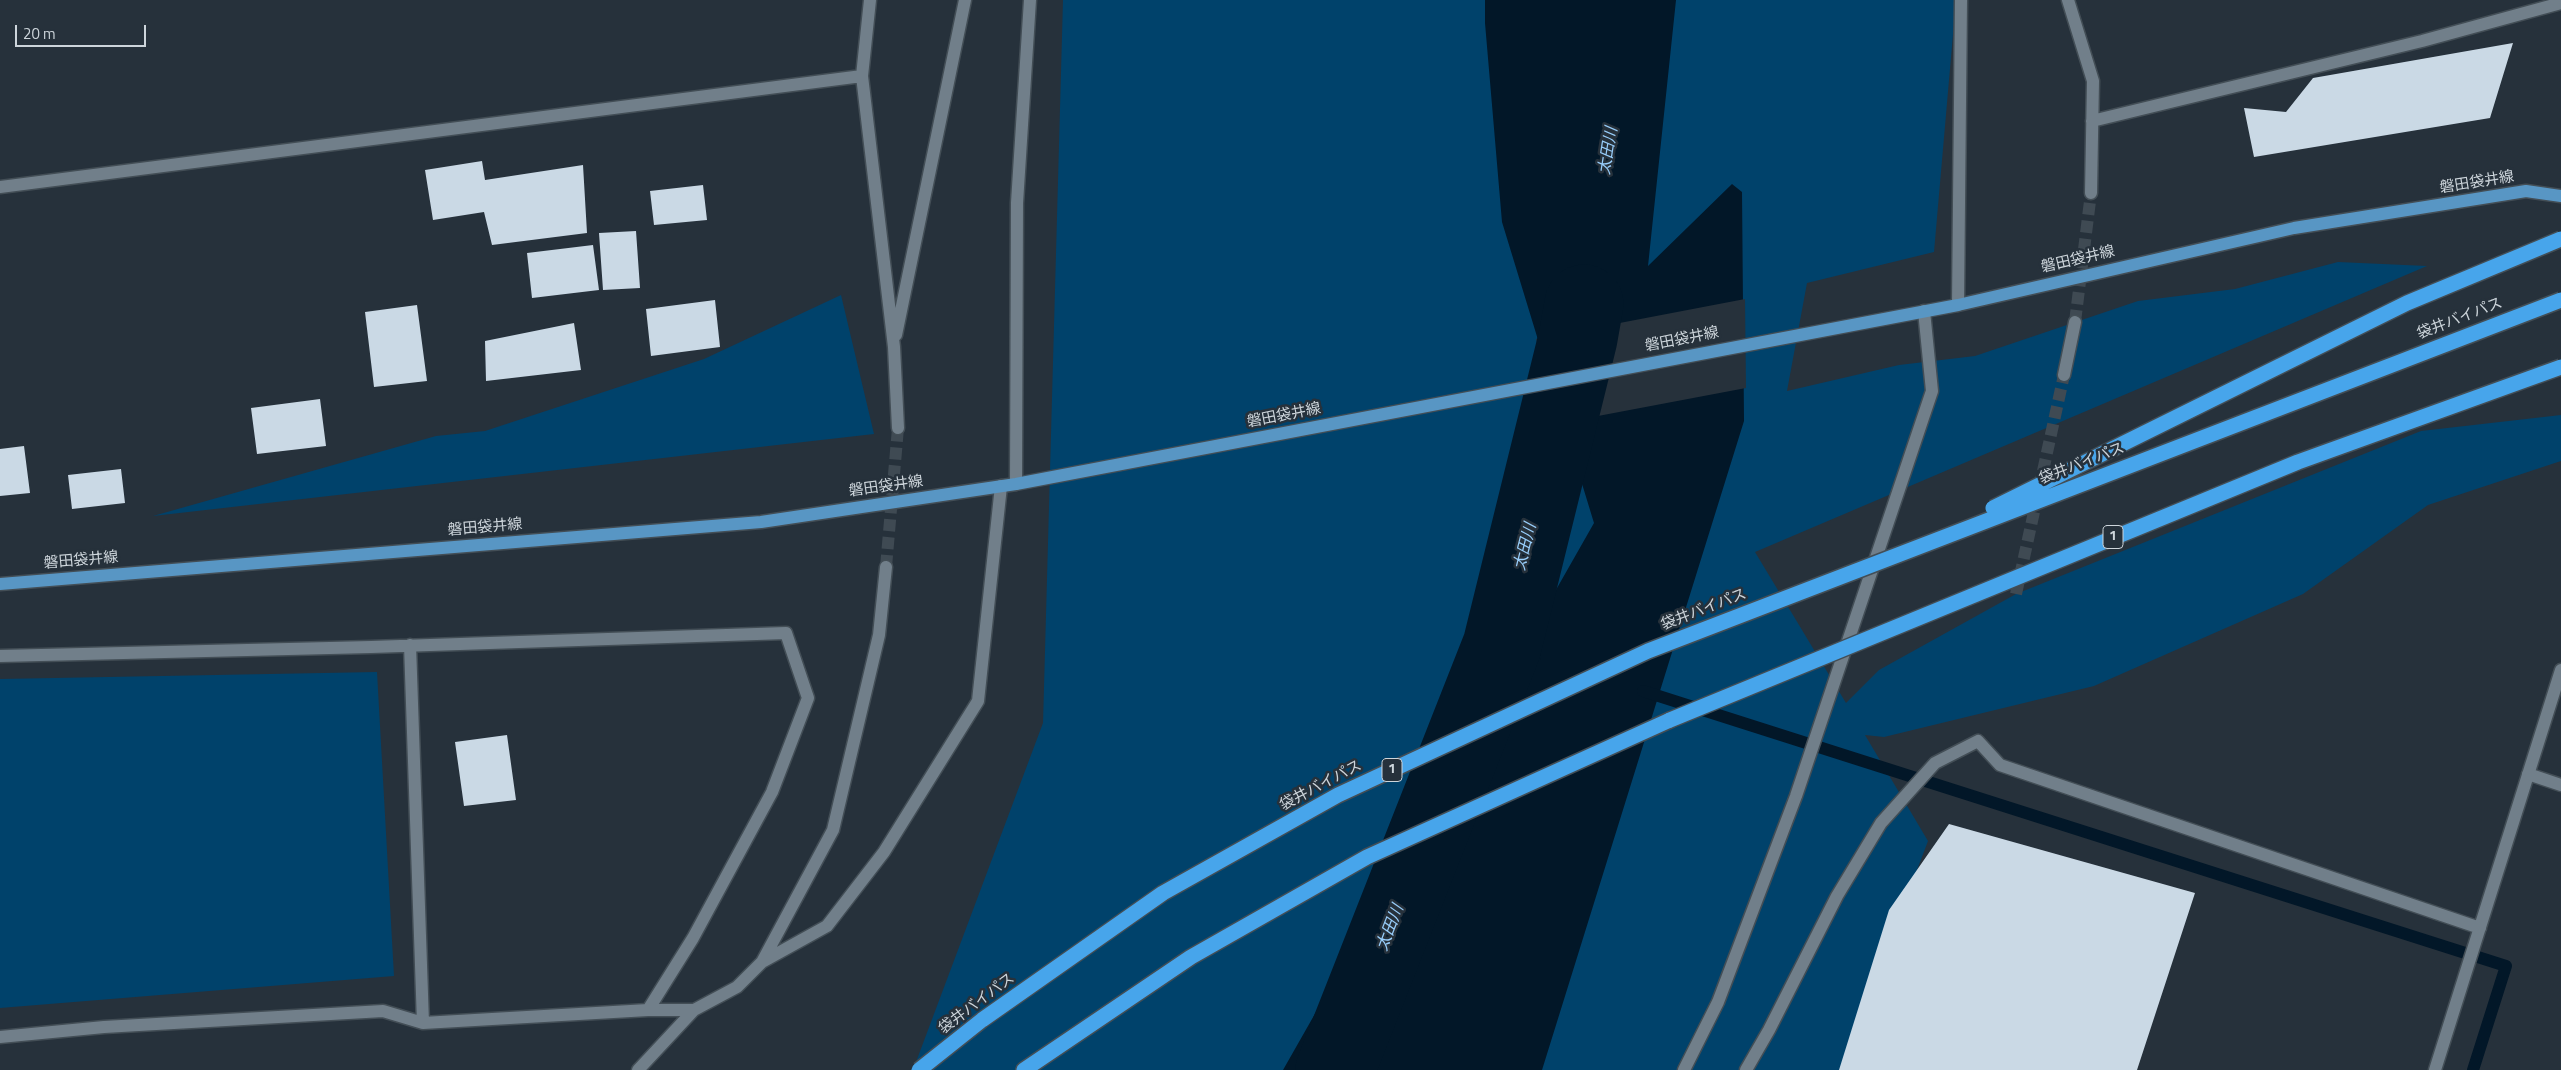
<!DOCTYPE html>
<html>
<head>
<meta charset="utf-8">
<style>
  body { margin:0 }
  #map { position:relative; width:2561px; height:1070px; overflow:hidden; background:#26313b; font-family:"Titillium Web",sans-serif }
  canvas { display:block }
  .scale { position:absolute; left:15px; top:25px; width:131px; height:22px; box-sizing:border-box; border:2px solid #cdd5db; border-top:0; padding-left:6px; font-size:15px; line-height:18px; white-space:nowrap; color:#cdd5db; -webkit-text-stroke:4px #26313b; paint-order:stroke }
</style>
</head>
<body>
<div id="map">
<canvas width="2561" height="1070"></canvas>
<div class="scale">20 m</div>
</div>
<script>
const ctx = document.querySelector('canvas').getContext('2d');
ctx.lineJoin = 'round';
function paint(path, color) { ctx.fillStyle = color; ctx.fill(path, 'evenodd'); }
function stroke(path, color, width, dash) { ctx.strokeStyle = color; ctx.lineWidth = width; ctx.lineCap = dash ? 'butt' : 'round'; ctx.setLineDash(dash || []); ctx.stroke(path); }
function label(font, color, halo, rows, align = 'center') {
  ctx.font = font + ' "Titillium Web","Noto Sans JP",sans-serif'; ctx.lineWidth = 5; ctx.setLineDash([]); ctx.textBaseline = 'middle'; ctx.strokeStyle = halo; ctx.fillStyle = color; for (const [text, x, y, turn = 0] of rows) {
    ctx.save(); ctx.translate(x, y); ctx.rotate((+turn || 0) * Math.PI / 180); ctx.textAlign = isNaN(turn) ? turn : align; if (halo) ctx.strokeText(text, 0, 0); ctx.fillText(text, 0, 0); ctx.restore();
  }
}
const green = new Path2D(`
  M1063,0H1956L1934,252L1807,283L1787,391L1899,365L1975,356L2138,301L2235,289L2338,262L2427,266L1755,552L1846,703L1879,670L2016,594L2421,431L2561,415V461L2428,505L2303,594L2094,686L1884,737L1865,735L1928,841L1841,1070H913L1043,723Z
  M841,295L874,434L153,516L436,436L485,431L704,359Z
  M377,672L394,976L0,1008V679Z`);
const water = new Path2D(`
  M1485,0H1676L1648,266L1732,184L1742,192L1744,421L1542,1070H1283L1594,523L1502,222L1485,23Z`);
const pier = new Path2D(`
  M1745,299L1746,388L1561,423L1536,339Z`);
const stream = new Path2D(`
  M1502,646L1535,657
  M1643,691L2506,966L2473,1070`);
const river = new Path2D(`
  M1335,1070L1502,646L1578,338L1584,304`);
const building = new Path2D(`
  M2513,43L2490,118L2254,157L2244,108L2286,112L2313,78Z
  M482,161L485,180L583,165L587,233L492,245L484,212L433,220L425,170Z
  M703,185L707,220L654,225L650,191Z
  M636,231L640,288L603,290L599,233Z
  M593,245L599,290L532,298L527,253Z
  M715,300L720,347L651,356L646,309Z
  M417,305L427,381L374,387L365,312Z
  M574,323L581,370L486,381L485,341Z
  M320,399L326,446L257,454L251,408Z
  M24,446L30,493L0,496V449Z
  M121,469L125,503L72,509L68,475Z
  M507,735L516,800L464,806L455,742Z
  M1949,824L2195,893L2137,1070H1839L1889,910Z`);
const minorTunnel = new Path2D(`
  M2075,322L2091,193
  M886,567L898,428
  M2016,594L2064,375`);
const minor = new Path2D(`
  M870,0L862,76L894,347L898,428
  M2068,0L2093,81L2091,193
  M2092,121L2422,41L2561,3
  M0,187L862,76
  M1958,305L1961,0
  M896,335L965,0
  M2064,375L2075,322
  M1016,484L1017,203L1030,0
  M410,645L423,1023
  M0,656L371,647L786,633L808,698L772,792L693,938L648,1010
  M2528,774L2561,785
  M762,962L833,830L879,635L886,567
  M0,1037L104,1027L383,1011L423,1023L648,1010H694
  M638,1070L694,1010L737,987L762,962L827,926L884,852L978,701L1001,486
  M1684,1070L1718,1002L1796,796L1932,391L1924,311
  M1746,1070L1769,1030L1837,896L1881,823L1935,763L1978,741L2000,765L2480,928
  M2435,1070L2561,670`);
const major = new Path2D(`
  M0,584L761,522L1016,484L1958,305L2294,228L2526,191L2561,196`);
const highway = new Path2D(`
  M1024,1070L1191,957L1367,857L1670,720`);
const highwayBridge = new Path2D(`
  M1993,508L2407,303L2561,239
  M1670,720L2298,462L2561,367
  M919,1070L982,1020L1163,893L1338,795L1648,651L2561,300`);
const shields = [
  [2113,537,20],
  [1392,770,20]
];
const shieldNames = [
  ["1",2113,537],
  ["1",1392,770]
];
const streetNames = [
  ["磐田袋井線",2477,183,-9],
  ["磐田袋井線",2078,260,-13],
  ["袋井バイパス",2460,319,-21],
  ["磐田袋井線",1682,340,-11],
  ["磐田袋井線",1284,416,-11],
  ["袋井バイパス",2082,464,-21],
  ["磐田袋井線",886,487,-8],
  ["磐田袋井線",485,528,-5],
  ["磐田袋井線",81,561,-5],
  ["袋井バイパス",1704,610,-21],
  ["袋井バイパス",1321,786,-28],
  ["袋井バイパス",977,1004,-37]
];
const waterNames = [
  ["太田川",1609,151,-81],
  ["太田川",1526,547,-76],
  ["太田川",1391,928,-69]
];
paint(green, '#00426b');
paint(water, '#021728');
paint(pier, '#26313b');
stroke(stream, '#021728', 12);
stroke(river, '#021728', 79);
paint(building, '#cad9e5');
stroke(minorTunnel, '#3f4a53', 12, [12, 6]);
stroke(minor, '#434e56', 15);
stroke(major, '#434e56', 15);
stroke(highway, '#434e56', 18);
stroke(minor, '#717f8a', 12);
stroke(major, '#5896c4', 12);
stroke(highway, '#47a5eb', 15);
stroke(highwayBridge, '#434e56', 18, []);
stroke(highwayBridge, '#47a5eb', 15);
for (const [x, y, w] of shields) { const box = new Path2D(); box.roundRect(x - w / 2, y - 11.5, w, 23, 4); ctx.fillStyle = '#26313b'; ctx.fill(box); stroke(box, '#cdd5db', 1); }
label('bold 14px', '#cdd5db', null, shieldNames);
label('15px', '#cdd5db', '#26313b', streetNames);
label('italic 16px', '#98cefb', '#26313b', waterNames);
</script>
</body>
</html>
